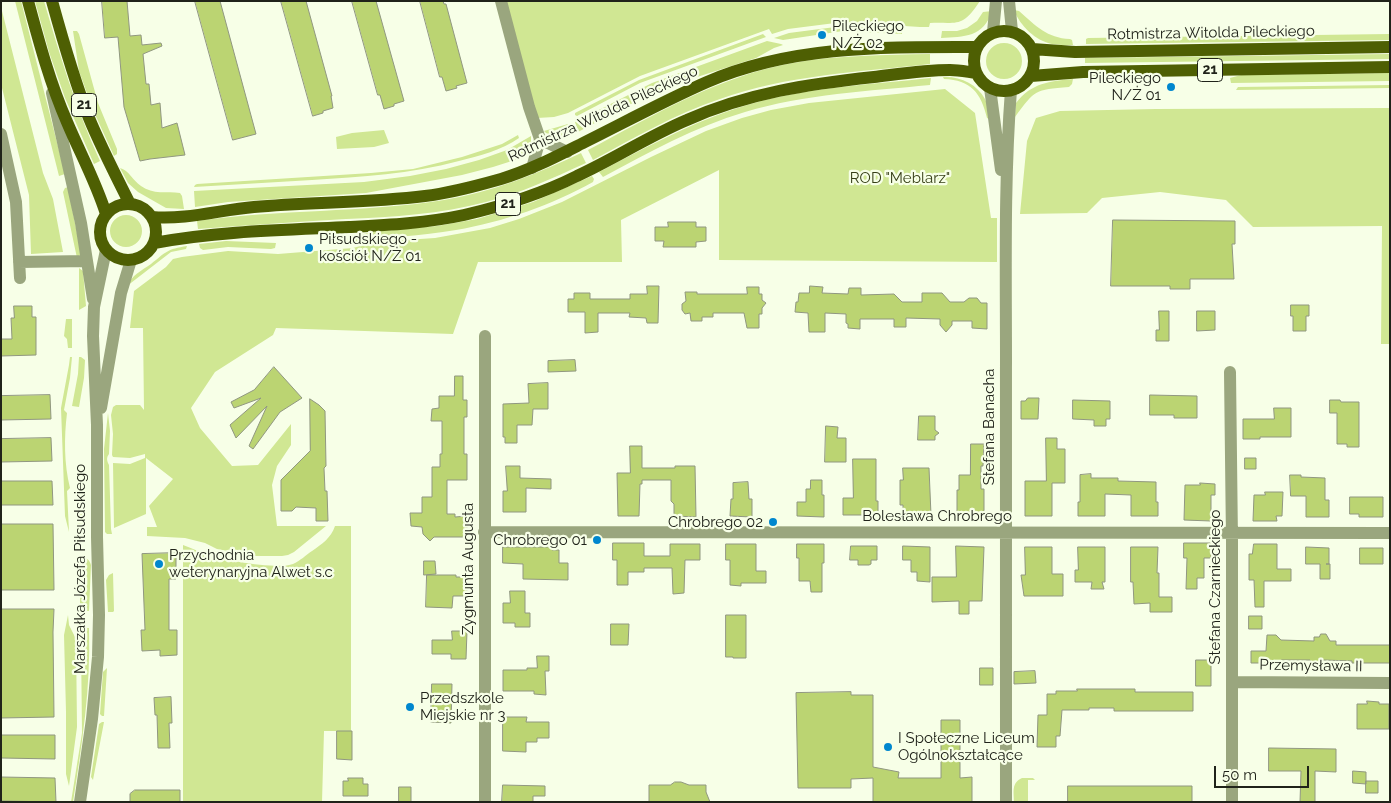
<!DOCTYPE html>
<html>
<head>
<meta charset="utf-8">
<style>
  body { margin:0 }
  #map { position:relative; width:1391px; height:803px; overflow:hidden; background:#f7ffe7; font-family:Raleway,sans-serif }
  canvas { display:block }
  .frame { position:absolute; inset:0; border:2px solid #20231a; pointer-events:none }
  .scale { position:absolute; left:1214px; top:766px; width:95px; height:22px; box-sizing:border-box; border:2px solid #20231a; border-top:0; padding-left:6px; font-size:15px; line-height:18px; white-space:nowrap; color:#20231a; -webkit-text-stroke:4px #f7ffe7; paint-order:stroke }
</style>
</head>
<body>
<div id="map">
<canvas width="1391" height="803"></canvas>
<div class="frame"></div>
<div class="scale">50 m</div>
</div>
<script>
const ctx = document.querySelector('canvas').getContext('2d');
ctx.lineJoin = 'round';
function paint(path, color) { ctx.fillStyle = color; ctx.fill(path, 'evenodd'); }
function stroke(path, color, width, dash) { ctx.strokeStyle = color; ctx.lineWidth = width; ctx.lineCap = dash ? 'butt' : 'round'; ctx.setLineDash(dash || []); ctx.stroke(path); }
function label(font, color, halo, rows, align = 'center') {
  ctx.font = font + ' Raleway,sans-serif'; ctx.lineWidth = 4.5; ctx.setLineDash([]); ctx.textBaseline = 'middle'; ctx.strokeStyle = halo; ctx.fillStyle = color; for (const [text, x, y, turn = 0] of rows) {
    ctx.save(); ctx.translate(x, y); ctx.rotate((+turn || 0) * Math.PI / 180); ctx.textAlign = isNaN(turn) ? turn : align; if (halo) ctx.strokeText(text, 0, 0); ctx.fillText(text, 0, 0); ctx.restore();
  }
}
const green = new Path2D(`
  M15,1H21L65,174L59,176Z
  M35,1H44C60,56 76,109 100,161L94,164L65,98L49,52Z
  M506,1H980C962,28 959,22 930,23L929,27H920L843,22L788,29L772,34L769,29L640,76L568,113L554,117L537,118Z
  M1,7L43,173L53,199L63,252L31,254L29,195L1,84Z
  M1014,10L1019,11C1036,26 1047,38 1070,39L1072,40L1073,45C1066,45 1059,45 1052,44C1036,41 1020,26 1014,10Z
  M992,11C984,37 964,37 941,38L942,31H957L967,28L977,21L983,12Z
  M843,26L902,30V34L843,31L783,40L774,38L789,33Z
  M73,31H77L79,34L98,103L117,149V154L114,156L93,110L79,71Z
  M763,34L766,37L640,83L577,116L575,115V113L639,80Z
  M1390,34V40L1086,44V39L1088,38Z
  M767,41L781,44L783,45L774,48L756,58L694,78L650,94L578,132L575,122L652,83Z
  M986 61a18 18 0 1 1 36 0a18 18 0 1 1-36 0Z
  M930,54V64C859,72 787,75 720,99C675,114 634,138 593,160L588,150C654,115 719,76 793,63C838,55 884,55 930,54Z
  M1390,54V59L1085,63V58Z
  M1390,73V81L1231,83L1230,78L1241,75Z
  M943,77C960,76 977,84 985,99C988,105 988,113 989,119L987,118C981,93 971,80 944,79Z
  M931,78L930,85C869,91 805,94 745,112C695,127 649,152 603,177L599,172C651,145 701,117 758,102C814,87 874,84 931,78Z
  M1073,79L1072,84L1069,87C1034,90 1036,89 1015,117L1016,103C1031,83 1050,81 1073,79Z
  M1390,85V88L1236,90L1238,87Z
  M945,89L975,113L991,218H997V262L719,260V170L621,220L622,262H478L453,334L276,328L273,335L215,372L191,408L200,428L232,466L258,465L291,424V445L277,466L272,485L277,526H326L294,552L288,555L282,556H255L217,549L205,543L185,538L147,536V527H157L149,506L173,479L146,458V514L114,528L113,463L130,464L145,458V454L130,458L113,457L112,455L113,434L111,415L113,407L116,405H140L144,410L143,328H130L134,291L166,267L173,259L182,257L228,251L278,254L353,248L375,242L435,238L490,228L519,219L562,202L651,157L706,131L742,118L771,110L809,103Z
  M1390,108V344H1381L1382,226L1253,227L1226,200L1160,192L1102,198L1087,213L1020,214L1027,141L1036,118L1060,111L1156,109Z
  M568,124L571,135C561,139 552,139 544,131Z
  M384,130L389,143L374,147L337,149L336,137L352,133Z
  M518,135L519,138C502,150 479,156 459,161C410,174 362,177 312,180C273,182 233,185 194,187L195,185L197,184L371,173L413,169L462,157L502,144Z
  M531,136V143L528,150L523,156L515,160L493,167L462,175L366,193L228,202L195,207L194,191L364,182L410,176L446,169L479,160L507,150Z
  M581,153L586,163C553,178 521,193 486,202C441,214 393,217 346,219C297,222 247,225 198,229L197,221C279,209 362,213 444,200C492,192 537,174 581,153Z
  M120,168C129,170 133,181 141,186C153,195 167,191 180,193L182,196L184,209L166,208L138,192L128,183Z
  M592,176L594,179L593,182C552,205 503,222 456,230C421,236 385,237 350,243L345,242L343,239L372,232L437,226L477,219L533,202Z
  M68,187L81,254L77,258L63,192L65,188Z
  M110 231a16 16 0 1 1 32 0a16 16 0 1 1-32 0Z
  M226,241L276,243L275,248L271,249L228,247L203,250L200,248L199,244Z
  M187,246L186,249L171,252L127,286C132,275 141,271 151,264C166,252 167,249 187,246Z
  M79,268L83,271L86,306L79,310Z
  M66,319H72V348H68L67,339L64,336Z
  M70,357H72L70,378L64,410L67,413C64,437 64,464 70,488L67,491L69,532L65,516L61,408L69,365Z
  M79,357H81L85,360L84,378L79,407L72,406L78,374Z
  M108,413L110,431L109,454C106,458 107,461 109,465L111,529L112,534H107L105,532L104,449Z
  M82,493L84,506V538L83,540L78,541L77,502L76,494Z
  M335,526H351V731H324L322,802H183V545C192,548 199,552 208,555C224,560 278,570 293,564C300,561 306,555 312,551C322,544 331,538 335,526Z
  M80,556C85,556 90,560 91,565L89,611H80Z
  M113,573L114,611L113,612H108L106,580L109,575Z
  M68,615L69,625L76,639L77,727L69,786L66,774V712L64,635Z
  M86,628H89C91,687 82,744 73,802H71L82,733L81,643L86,633Z
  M107,668L104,716H102L100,714L103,672Z
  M102,722H104L93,780L91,777L99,724Z
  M1022,778H1033L1035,780H1028V802H1014C1014,792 1011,783 1022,778Z`);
const building = new Path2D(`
  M102,1H127L130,36L141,35L142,45L161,43L162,46L143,54L146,84H149L151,105L160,103L162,128L177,123L185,155L150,159L140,161L124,107L118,37L105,38Z
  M195,1H220L256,134L233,140Z
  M281,1H306L332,96H331L333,108L323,111V113L313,116Z
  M352,1H376L404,101L394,104V106L384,109L380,95H378Z
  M420,1H443L444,4H446L467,83L456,86L457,88L446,91L442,77H440Z
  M1113,220L1235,221V244H1232L1234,279H1190V289H1170V286H1111Z
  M668,222H696V227H706V241L696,242V247H663L664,241H655V227H668Z
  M647,286H659L658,323H647L646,318L629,317L630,313H598V332L585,333V312H568V299H574V293H590V299H630V294H647Z
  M810,286L823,287L822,293L848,294L849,288H861V295L894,294L902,302H922V293H942L950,302H964L969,298H977L981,303H987V329L972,328V321H952V325L946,332L940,325V319L906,318V327H894V319H860V329L848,328V324L846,323V314L825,313V332H809L808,313L795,312L796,302H798L799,293H809Z
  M747,287H759V294H762V300L766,303L762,308V314H759V328H747L744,313H713V317H702V321H691L690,313L685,314L682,310V304L686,301L685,292H697V294H747Z
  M1291,305H1309V316H1306V331H1293V316H1291Z
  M14,306H32V317H36V355L1,356V339H12L11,318H14Z
  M1159,311H1169V341H1156V330H1159Z
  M1197,311H1215V330L1197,331Z
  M575,360L576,371L548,372V361Z
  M274,367L302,398L280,412L253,449L249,446L267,406L236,438L230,425L261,398L234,408L231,402L254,390Z
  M455,376H463V400H467V417H464V454H467V480H447V514H455V517L467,516V537H434L430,541L423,534L422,527L411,526L410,513H422V497H432V467H440V454H442V421H431L432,409L439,408V396H454Z
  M548,383V409H533L532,425H517V443H505V437H503V404L529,403L528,384Z
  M50,395L51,419L1,420V396Z
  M1150,395L1197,396V418H1174V415H1150Z
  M1028,398H1039L1038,419H1021V401H1025Z
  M310,399L319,405L325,411L326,466L324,468L325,491H327L328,521H316V508L296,507L292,511H281V480L310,451Z
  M1073,400L1110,401V419H1106V426H1094V420L1073,419Z
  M1330,400H1340L1341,402H1359V447H1347V444H1337V413H1330Z
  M1274,408H1291V437H1260V439H1243V419H1274Z
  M919,416H935V430L939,433L935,436V440H918Z
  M826,426L838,427L837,438H846V462H825Z
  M51,438L52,461L1,462V439Z
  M1046,438H1057V449H1065V483H1052V516H1025V481H1046Z
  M971,444H984L983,466H981V489H984V516L957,515V490H959V475H970Z
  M630,446H642V468H675V466H695L696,517L674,516V504L671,501V480H642V484H640L639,516H618L617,473H630Z
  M1245,458H1256V469H1245Z
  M853,459H876V501H878V515H843V498H853Z
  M506,466H520V478L551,479V489L526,488V512H503V491H507Z
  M903,468H929L931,515H903V505H900V480H903Z
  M1091,474V478H1118V481L1156,482V502H1158V516H1131V495L1105,494V516H1078V502H1080V475Z
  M1290,475H1301V477L1325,478V500H1329V517H1306V496H1291Z
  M811,480H822V495H824V517L797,516V502H806V489H810Z
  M1,481H52L53,505H1Z
  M748,482L749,499H752V517L730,516L731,499H733V483Z
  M1200,483L1215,484V495H1211V521L1184,520L1185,485H1200Z
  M1265,492H1283L1282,516H1276L1277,521H1253L1254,495H1265Z
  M1350,497H1383V517H1359V514H1350Z
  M1,524H53L54,590H1Z
  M613,543H644V556H670V544H700V560H685L684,593L673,594L672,568H644V572H628V585H617V560H613Z
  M1184,543H1211V558H1204V578H1197V589H1186L1187,558H1184Z
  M726,544H756V571H766V583H741V586L730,585V560H726Z
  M797,544H824V563H822V592H811L810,581H799V558H797Z
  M1254,544H1277V569H1291V581H1264V607H1255L1254,580H1249V554H1252Z
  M851,546H877V560H871V564L869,565H858V560H850Z
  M903,546L930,547V582L917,581V572H911V560H903Z
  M956,546L984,547L982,601H969V614H959V601L932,602V577H956Z
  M503,547H552V550H559V563H568V580L523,579V564L503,563Z
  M1025,547H1052V574H1063V596H1024L1021,575H1025Z
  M1078,547H1105V582H1102L1104,589H1091L1092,582H1075V570H1078Z
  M1131,547H1158L1157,573H1159V597H1172V612H1150V603L1134,604L1133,582H1131Z
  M1306,547L1329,548V564H1326H1330V579H1320V564H1306Z
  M1360,548H1383V564H1360Z
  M176,553V579H169V630H177V655L160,656V650L142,651L141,630H145L142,554Z
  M424,561H435L436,574L424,575Z
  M427,575H456V577H467V596H453L452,608L426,607Z
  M510,591H525V613H530V627H515V623H503V603H510Z
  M1,609H54L53,632L54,717L1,718Z
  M726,615H746V658H733V657H726Z
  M1249,616H1262V629H1249Z
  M611,624H629L628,645H611Z
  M452,631H467L466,659H451V654H432V640H452Z
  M1321,634H1326L1330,641H1336V645H1390V663H1352V661L1323,660V663H1310V660H1281V663H1251V651H1266L1267,635H1276L1281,640L1314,641V637H1319Z
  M537,656H549V671H545L546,695L534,694V691H503V670H527V668H537Z
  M1196,660H1211V686H1196Z
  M980,668H993V685H980Z
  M1035,671L1036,683L1014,684V672Z
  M432,684H452L451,723L431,722Z
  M1077,689H1135V692H1193V711H1114V708H1089V710H1062L1060,736H1056V747H1037L1038,715H1047V694H1056V691H1077Z
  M851,692V695H873V767L899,772L898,778H941V720H960V778L972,777V802H873V778L851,779V788H798L796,693Z
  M171,697L172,723H169L170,748H158L157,715H155L154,698Z
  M1367,701L1379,702V704H1389V729H1357V704H1367Z
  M503,717H527L526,722H549V738H537V742H526V752L503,751Z
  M337,731H352V760L337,759Z
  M1,735H55V759L1,758Z
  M1269,748L1336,749V772L1315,771V802H1300L1301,771H1269Z
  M1353,771L1366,772V784L1353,783Z
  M1,777L55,778L56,802L1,801Z
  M348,778H363V784H368V796H343V781H348Z
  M1366,781H1378V793H1366Z
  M675,782H681L689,785H706V792L710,802H649V785H670Z
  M503,785L545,786V796H533V802H502Z
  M1068,786H1192V802H1068Z
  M399,787H411V802H399Z
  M135,790H180V802H130V794Z`);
const minor = new Path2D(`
  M501,1L529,107L540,139L532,168
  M1009,1L1012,31
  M993,32L996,1
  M990,88L1001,170
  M52,93L81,223L93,299
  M1,134L16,202L20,278
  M540,139L567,152
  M19,262L87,261
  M485,336V802
  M1230,372L1232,542V802
  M101,408L121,293L131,260
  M484,532L1390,533
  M1232,682L1390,683
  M80,802L92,719L98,657L99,615L97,537V425L93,336L94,307L106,250
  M1006,802C1006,655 1005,509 1006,363C1006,272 1004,181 1011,90`);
const major = new Path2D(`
  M28,1C39,42 50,83 67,122C80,153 96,182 106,214
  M52,1C63,41 74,80 89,118C101,147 116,176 130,204
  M974 61a30 30 0 1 1 60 0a30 30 0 1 1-60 0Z
  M1032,49L1075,52L1390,47
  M1031,76L1083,72L1390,67
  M100 232a28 28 0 1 1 56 0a28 28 0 1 1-56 0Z
  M152,217C185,220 220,210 254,207C311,202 369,203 425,196C451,193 476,186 501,179C531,170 559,155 587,141C627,121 666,100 707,82C792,45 886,47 977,47
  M154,243C218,231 284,230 349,227C387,225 427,223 464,215C503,206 541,194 577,176C614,159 649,136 687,120C747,93 809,84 874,77C899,74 925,70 950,70C959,70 968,72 976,73`);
const markers = [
  [822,35,5,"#0087ce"],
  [1171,87,5,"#0087ce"],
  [309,248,5,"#0087ce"],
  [773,522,5,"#0087ce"],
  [597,540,5,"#0087ce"],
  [159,564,5,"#0087ce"],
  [410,707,5,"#0087ce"],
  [888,747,5,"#0087ce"]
];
const shields = [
  [1210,70,25],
  [84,105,25],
  [508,204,25]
];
const shieldNames = [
  ["21",1210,70],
  ["21",84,105],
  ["21",508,204]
];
const poiNames = [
  ["Pileckiego",832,26],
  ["N/Ż 02",832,43],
  ["Pileckiego",1161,78,"right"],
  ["N/Ż 01",1161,95,"right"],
  ["Piłsudskiego -",319,239],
  ["kościół N/Ż 01",319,256],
  ["Chrobrego 02",763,522,"right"],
  ["Chrobrego 01",587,540,"right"],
  ["Przychodnia",169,555],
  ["weterynaryjna Alwet s.c",169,572],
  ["Przedszkole",420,698],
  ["Miejskie nr 3",420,715],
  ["I Społeczne Liceum",898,738],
  ["Ogólnokształcące",898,755]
];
const streetNames = [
  ["Rotmistrza Witolda Pileckiego",1211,33,-1],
  ["Rotmistrza Witolda Pileckiego",603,114,-25],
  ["Stefana Banacha",989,427,-90],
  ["Bolesława Chrobrego",937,516],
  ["Marszałka Józefa Piłsudskiego",80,569,-90],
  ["Zygmunta Augusta",468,569,-90],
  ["Stefana Czarnieckiego",1215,587,-90],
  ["Przemysława II",1311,666,1]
];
const parkNames = [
  ["ROD \"Meblarz\"",900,178]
];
paint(green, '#d0e793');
paint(building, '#bbd472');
stroke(building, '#909780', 1);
stroke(minor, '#9aa67e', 12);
stroke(major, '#4e5f03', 12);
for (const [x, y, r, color] of markers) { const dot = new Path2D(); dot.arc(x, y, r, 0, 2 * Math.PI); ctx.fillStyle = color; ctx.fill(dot); stroke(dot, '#f7ffe7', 2); }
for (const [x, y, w] of shields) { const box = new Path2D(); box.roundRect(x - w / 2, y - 11.5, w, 23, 4); ctx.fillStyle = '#f7ffe7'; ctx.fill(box); stroke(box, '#20231a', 1); }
label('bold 14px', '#20231a', null, shieldNames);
label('15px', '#20231a', '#f7ffe7', poiNames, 'left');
label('15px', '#20231a', '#f7ffe7', streetNames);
label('15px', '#363f17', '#f7ffe7', parkNames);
</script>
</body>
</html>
